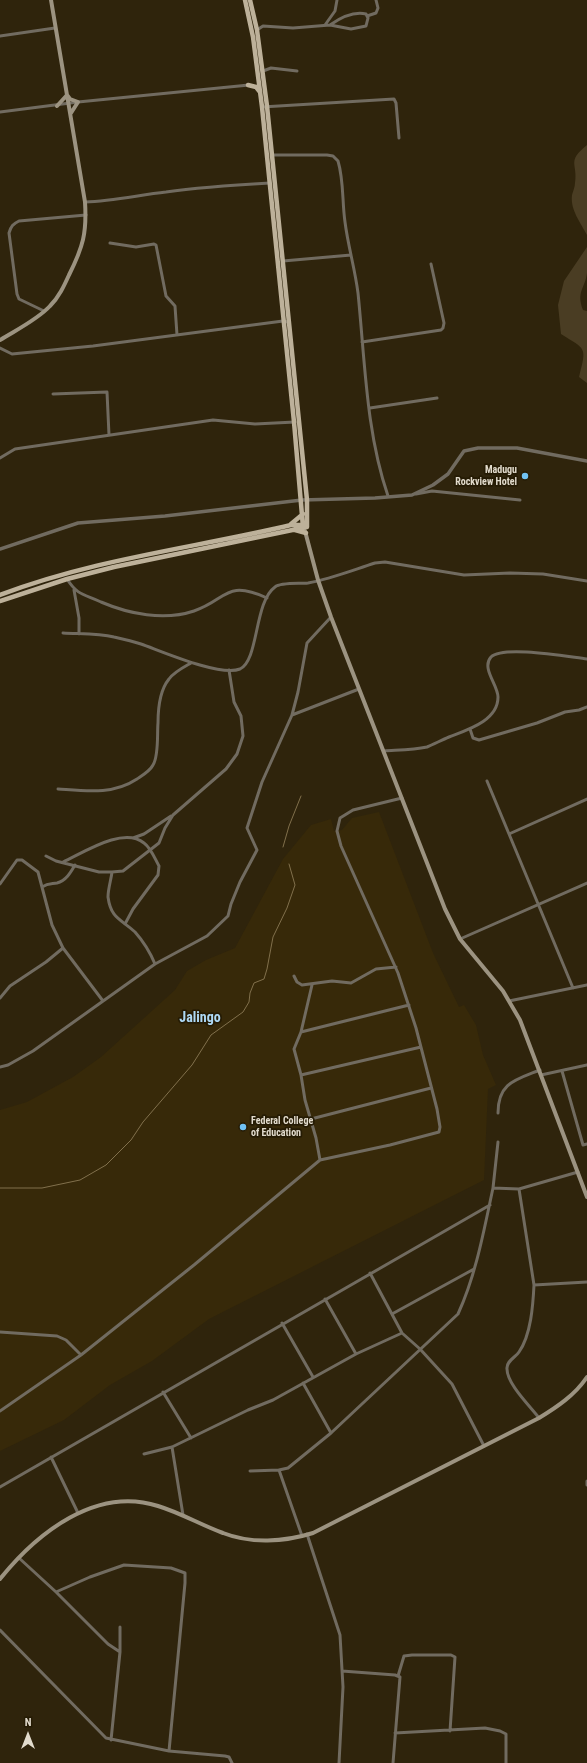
<!DOCTYPE html>
<html>
<head>
<meta charset="utf-8">
<style>
  body { margin:0 }
  #map { position:relative; width:587px; height:1763px; overflow:hidden; background:#2f240c; font-family:"Roboto Condensed",sans-serif }
  canvas { display:block }
  .north { position:absolute; left:8px; top:1715px; width:40px; height:40px; -webkit-text-stroke:3px #251b04; paint-order:stroke; rotate:0deg; font-size:11px; font-weight:700; line-height:16px; text-align:center; color:#e2dbcd }
  .north::after { content:''; display:block; margin:auto; width:14px; height:18px; background:#e2dbcd; clip-path:polygon(50% 0,100% 100%,50% 72%,0 100%) }
</style>
</head>
<body>
<div id="map">
<canvas width="587" height="1763"></canvas>
<div class="north">N</div>
</div>
<script>
const ctx = document.querySelector('canvas').getContext('2d');
ctx.lineJoin = 'round';
function paint(path, color) { ctx.fillStyle = color; ctx.fill(path, 'evenodd'); }
function stroke(path, color, width, dash) { ctx.strokeStyle = color; ctx.lineWidth = width; ctx.lineCap = dash ? 'butt' : 'round'; ctx.setLineDash(dash || []); ctx.stroke(path); }
function label(font, color, halo, rows, align = 'center') {
  ctx.font = font + ' "Roboto Condensed",sans-serif'; ctx.lineWidth = 3.5; ctx.setLineDash([]); ctx.textBaseline = 'middle'; ctx.strokeStyle = halo; ctx.fillStyle = color; for (const [text, x, y, turn = 0] of rows) {
    ctx.save(); ctx.translate(x, y); ctx.rotate((+turn || 0) * Math.PI / 180); ctx.textAlign = isNaN(turn) ? turn : align; if (halo) ctx.strokeText(text, 0, 0); ctx.fillText(text, 0, 0); ctx.restore();
  }
}
const built = new Path2D(`
  M379,812L433,953L459,1007L464,1005L476,1025L483,1055L496,1085L488,1089L484,1180L209,1319L152,1361L110,1385L64,1420L0,1451V1110L27,1102L73,1077L101,1057L175,990L187,971L206,960L235,948L283,859L311,825L331,819L334,831L342,830L352,818Z`);
const green = new Path2D(`
  M587,145V235C581,223 570,210 572,195C573,191 575,187 575,183C578,163 566,162 587,145Z
  M587,247C587,255 587,264 587,273C585,289 576,291 583,310L587,311V383L579,377C587,346 586,350 561,334L558,305L564,281Z`);
const stream = new Path2D(`
  M283,847L289,826L301,796
  M0,1188H42L80,1180L106,1165L131,1140L143,1122L192,1065L211,1035L243,1012L249,1002L250,993L254,983L264,979L267,969L273,937L287,908L295,885L289,864`);
const minor = new Path2D(`
  M367,16L376,13L378,8L376,0
  M325,25L335,11L337,0
  M257,30L263,26L293,28L330,25L351,29L366,26L368,18L366,14C353,11 340,18 330,25
  M0,36L55,28
  M263,71L271,68L297,71
  M262,107L394,99L396,103L399,138
  M0,112L78,102L249,85
  M272,155H327L333,156L338,161C344,181 342,202 345,222C348,246 355,269 358,293C365,361 366,432 388,496
  M85,202C113,201 139,195 166,192C201,187 235,185 270,183
  M110,243L136,247L154,244L156,245L166,296L175,306L177,335
  M283,261L351,255
  M44,311L19,299L17,294L9,233C11,226 13,224 19,221L86,215
  M362,342L441,330L443,328L444,323L431,264
  M0,348L12,354L93,346L283,321L288,322
  M53,394L107,392L109,435
  M370,408L437,398
  M0,458L15,449L213,420L255,424L295,422
  M416,494L432,491L520,500
  M67,579C78,596 84,594 101,602C129,614 164,621 194,611C227,600 225,579 267,598
  M74,590L79,618V634
  M63,633C80,634 98,633 114,637C123,639 132,641 141,644C161,651 220,677 240,669C259,660 254,602 275,587C281,582 300,584 308,583C330,579 353,570 375,563L385,562L464,575L510,573L543,574L587,581
  M292,715L359,689
  M470,729L473,738L479,740L537,723L565,712L579,710L587,707
  M384,751C398,750 413,750 427,747C434,744 442,740 449,737C467,730 498,721 498,697C498,685 481,668 491,657C503,645 569,657 587,659
  M487,781L573,988
  M58,789C86,791 113,795 137,779C143,775 150,771 153,765C159,756 157,733 158,723C158,709 160,690 169,679C174,672 184,667 191,663
  M509,834L587,799
  M133,838L144,834L171,816
  M46,856L56,861L99,872H112L123,871L159,843L165,828L173,815L226,769L237,754L243,736L241,716L234,702L229,670
  M63,862C83,853 123,826 144,843C151,848 155,859 159,866L158,875L133,909L125,924
  M112,872C111,880 108,889 108,897C111,919 121,919 135,932C143,941 150,952 155,964
  M0,884L17,860H22L38,872L52,925L63,948L103,1001
  M42,887C48,883 51,884 57,883C66,881 71,872 75,865
  M460,939L587,883
  M294,976L297,982L302,985L332,981L351,983L376,969L396,967
  M312,985L301,1032L294,1049L301,1075L305,1100L316,1138L320,1160
  M0,998L10,986L46,962L63,948
  M509,1001L587,985
  M301,1032L409,1005
  M0,1067L8,1065L33,1051L155,964L207,936L228,916L231,904L240,882L257,850L247,828L262,782L292,715L298,692L307,643L331,617
  M562,1071L583,1145L587,1144
  M301,1075L421,1047
  M541,1075L587,1065
  M498,1113C498,1083 515,1080 540,1070
  M311,1119L431,1088
  M493,1188L498,1142
  M519,1189L534,1285C533,1305 531,1335 519,1352C516,1357 506,1361 507,1369C507,1384 530,1406 539,1418
  M370,1273L402,1333L420,1349L452,1384L484,1446
  M534,1285L587,1282
  M325,1299L356,1354
  M392,1314L474,1269
  M282,1323L313,1377
  M0,1332L57,1336L66,1340L81,1355
  M303,1383L331,1433
  M163,1392L191,1438
  M0,1411L81,1355L194,1265L320,1160L390,1145L439,1132L440,1127L437,1109L416,1028L398,973L341,846L337,831L340,818L353,810L402,798
  M172,1447L183,1515
  M144,1454L172,1447L248,1410L273,1400L356,1354L402,1333
  M51,1457L78,1513
  M279,1470L302,1536
  M250,1471L279,1470L288,1468L331,1433L458,1314C476,1275 484,1230 493,1188L519,1189L578,1172
  M587,1481V1485
  M0,1487L490,1205
  M307,1534L340,1635L343,1687L339,1763
  M19,1558L56,1592L108,1644L120,1652
  M56,1592L90,1577L124,1565L171,1568L185,1573V1583L169,1751
  M0,1630L106,1738L169,1751L225,1756L229,1757L232,1763
  M342,1671L395,1675L400,1677L393,1763
  M398,1676L404,1656L412,1655H451L455,1657L450,1731
  M395,1733L485,1728L500,1731L506,1734V1763
  M111,1740L120,1652V1627`);
const tertiary = new Path2D(`
  M0,549L78,523L165,516L302,500L375,498L412,495L433,485L448,474L464,451L478,448H517L587,461`);
const secondary = new Path2D(`
  M57,106L67,95L70,99L78,102L71,113
  M0,340C16,330 37,320 50,306C59,297 64,286 69,275C83,247 87,233 85,202L51,0
  M305,531L318,580L331,617L445,909L460,939L503,991L520,1020L587,1197
  M0,1579C37,1533 96,1486 158,1506C181,1513 201,1525 223,1533C251,1544 284,1542 313,1533L539,1418C557,1407 575,1395 587,1377`);
const primary = new Path2D(`
  M245,0L253,37L262,107L294,422L303,527
  M248,85L256,87L260,92
  M291,524L303,514
  M295,530L306,533
  M0,595C94,559 194,548 291,525H304
  M0,601L67,579L114,567L307,527V500L267,106L257,30L250,0`);
const markers = [
  [525,476,4,"#70c2f4"],
  [243,1127,4,"#70c2f4"]
];
const poiNames = [
  ["Madugu",517,470],
  ["Rockview Hotel",517,482],
  ["Federal College",251,1121,"left"],
  ["of Education",251,1133,"left"]
];
const districtNames = [
  ["Jalingo",200,1018]
];
paint(built, '#372909');
paint(green, '#4a3d23');
stroke(stream, '#81704c', 1);
stroke(minor, '#716b60', 3);
stroke(tertiary, '#716b60', 3.5);
stroke(secondary, '#9c9381', 4);
stroke(primary, '#bdb19a', 4.5);
for (const [x, y, r, color] of markers) { const dot = new Path2D(); dot.arc(x, y, r, 0, 2 * Math.PI); ctx.fillStyle = color; ctx.fill(dot); stroke(dot, '#251b04', 1.5); }
label('bold 10px', '#e2dbcd', '#251b04', poiNames, 'right');
label('bold 14px', '#aed9f5', '#251b04', districtNames);
</script>
</body>
</html>
